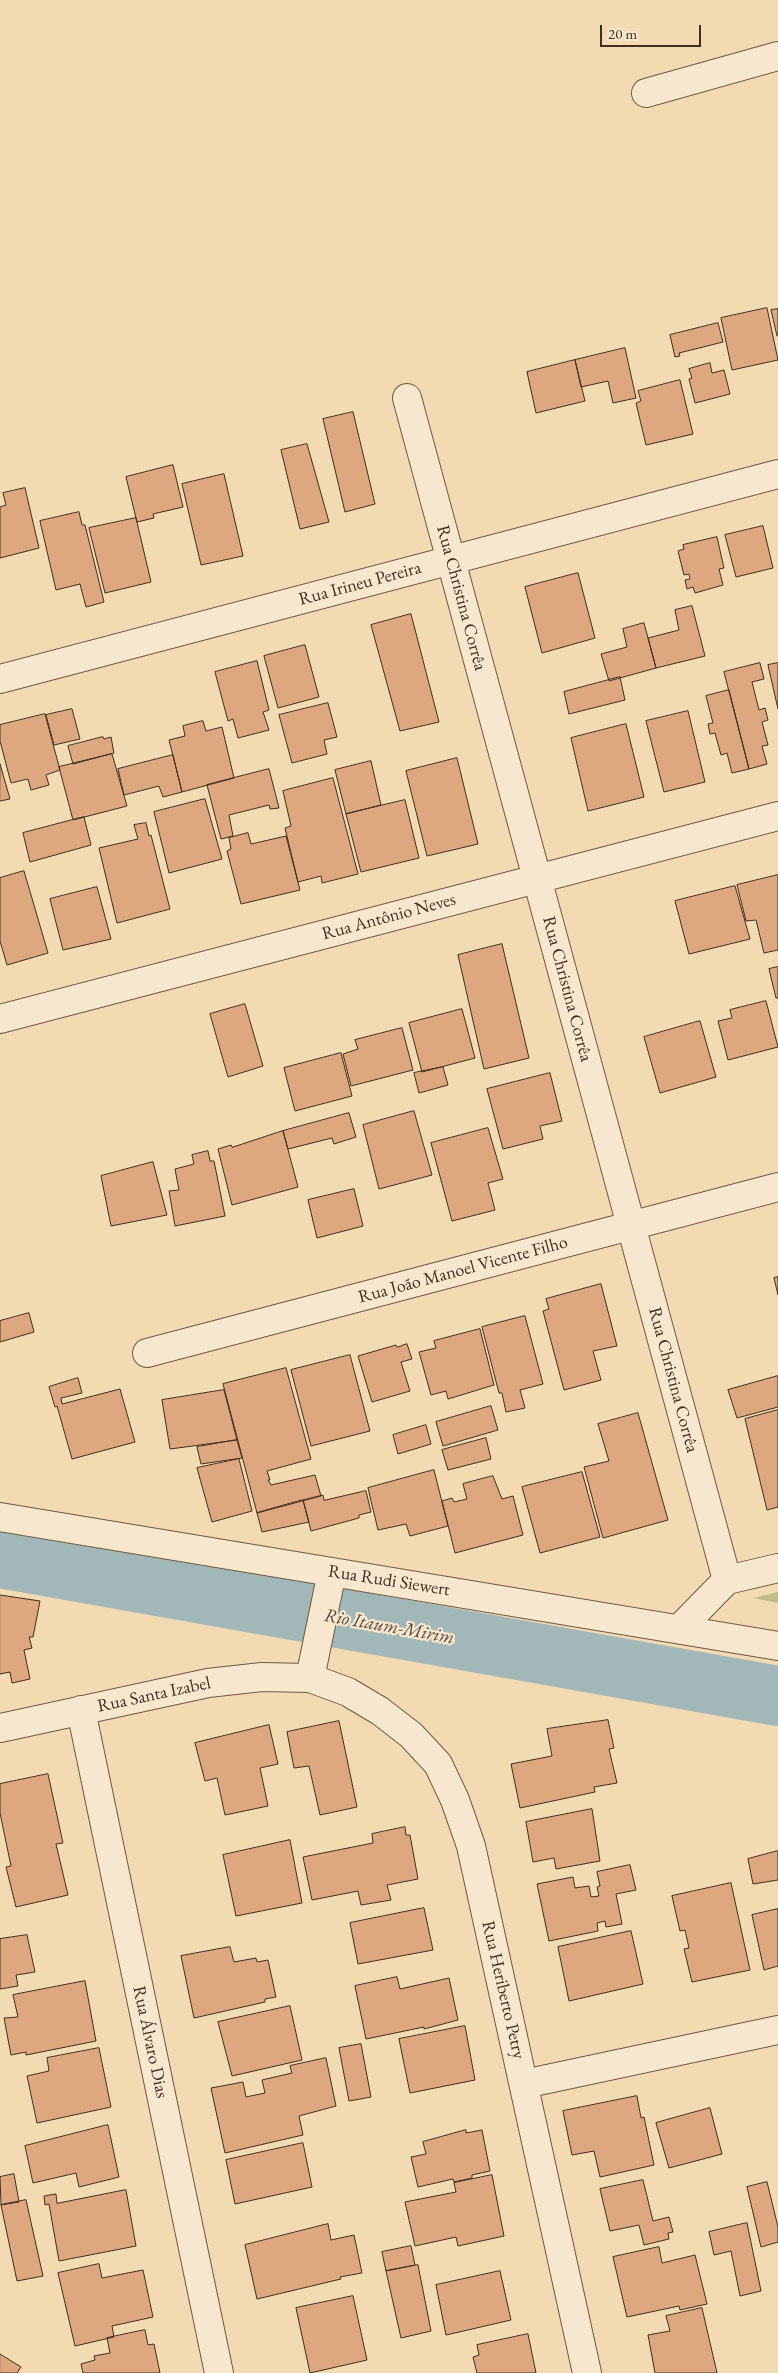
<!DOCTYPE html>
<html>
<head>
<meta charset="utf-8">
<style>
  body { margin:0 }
  #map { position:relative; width:778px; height:2373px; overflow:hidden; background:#f2dab3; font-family:"EB Garamond",serif }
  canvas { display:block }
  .scale { position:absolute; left:600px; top:25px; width:101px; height:22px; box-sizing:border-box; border:2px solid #422e1e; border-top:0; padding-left:6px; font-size:15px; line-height:18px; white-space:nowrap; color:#422e1e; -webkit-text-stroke:4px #f7e7ce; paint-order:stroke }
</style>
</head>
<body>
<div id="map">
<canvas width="778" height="2373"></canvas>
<div class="scale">20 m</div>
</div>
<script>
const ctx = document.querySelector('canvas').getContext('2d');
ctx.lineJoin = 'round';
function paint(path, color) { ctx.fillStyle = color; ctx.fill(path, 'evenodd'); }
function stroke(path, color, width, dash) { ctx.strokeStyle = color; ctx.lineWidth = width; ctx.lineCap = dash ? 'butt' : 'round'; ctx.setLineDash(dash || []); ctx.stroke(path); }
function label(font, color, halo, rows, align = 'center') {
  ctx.font = font + ' "EB Garamond",serif'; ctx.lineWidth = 4.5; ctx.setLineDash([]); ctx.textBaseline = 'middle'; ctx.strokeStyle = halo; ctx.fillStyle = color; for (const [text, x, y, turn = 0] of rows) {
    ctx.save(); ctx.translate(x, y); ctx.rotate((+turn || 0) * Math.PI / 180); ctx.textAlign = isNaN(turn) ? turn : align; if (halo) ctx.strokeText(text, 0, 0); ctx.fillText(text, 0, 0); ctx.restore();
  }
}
const green = new Path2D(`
  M778,1592V1603L753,1598Z`);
const river = new Path2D(`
  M0,1558L778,1696`);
const building = new Path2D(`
  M767,308L778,360L732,370L721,318Z
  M778,309V336H777L771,310Z
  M718,323L723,342L679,353L680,356L675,357L670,335Z
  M625,348L636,398L613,403L608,381L581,387L575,360Z
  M575,360L585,401L536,413L527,372Z
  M710,363L712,373L724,370L730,394L695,403L689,379L692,378L689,369Z
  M680,380L693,434L646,445L636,403L641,401L638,391Z
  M353,412L375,504L345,512L323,419Z
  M307,444L329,522L300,529L281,450Z
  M173,465L183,507L153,514L154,518L137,522L126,477Z
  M224,474L243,556L201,565L182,484Z
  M25,488L39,548L0,558V507L6,505L3,493Z
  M79,512L82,525H85L104,602L86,607L80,584L56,590L40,521Z
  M136,518L151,582L105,593L89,528Z
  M763,526L773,568L736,577L725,535Z
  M717,537L724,568L719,569L723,585L695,593L693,587L687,589L685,580L690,579L689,574L684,575L678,551L684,549L683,545Z
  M578,573L595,638L542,653L525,587Z
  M692,606L705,656L656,668L648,638L679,630L675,610Z
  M411,614L439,722L400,731L371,625Z
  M644,623L656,668L609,681L601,654L627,647L623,629Z
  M305,645L319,697L278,708L264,656Z
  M257,661L269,710L263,712L269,730L238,738L233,719L228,721L215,672Z
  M760,663L764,679L752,682L759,710L765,708L768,720L762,722L768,745L762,746L767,764L749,769L724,672Z
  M778,663V709L768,665Z
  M620,677L625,700L569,714L564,692Z
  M729,690L749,769L732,773L727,753L721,755L715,733L710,734L708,724L713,723L706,696Z
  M328,703L337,737L324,740L327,754L292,763L279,715Z
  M72,709L80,739L54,745L46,715Z
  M688,711L705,782L664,792L646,721Z
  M45,714L60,770L46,775L49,785L31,790L28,779L11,783L0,741V725Z
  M203,721L206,731L222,727L234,778L182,792L169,740L185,736L183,726Z
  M626,724L644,797L588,811L571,738Z
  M103,737L104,739L111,737L114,753L73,764L68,746Z
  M112,754L127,806L73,820L59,767Z
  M173,755L182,792L163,797L159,786L124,795L118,769Z
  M457,758L478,844L427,856L406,771Z
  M371,761L381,805L346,814L335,770Z
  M0,764L10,799L0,801Z
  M269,769L279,808L270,809L269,805L229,815L233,836L221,839L207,785Z
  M333,778L358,874L322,883L321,876L298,882L285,828L291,826L283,791Z
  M205,799L222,859L169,873L154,812Z
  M405,800L419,858L361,872L346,814Z
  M84,817L91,845L30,862L23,833Z
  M146,823L149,836L151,835L170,909L117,923L99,848L138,839L134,825Z
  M248,833L251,844L286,836L300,890L241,904L227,851L231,849L229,838Z
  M24,871L48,953L7,965L0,941V878Z
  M778,875V950L764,953L756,920L746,921L737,885Z
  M735,886L750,939L689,954L675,901Z
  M97,887L111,939L63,950L50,899Z
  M502,944L529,1058L484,1069L458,955Z
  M778,967V998H776L769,969Z
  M766,1001L778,1047L728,1060L718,1021L732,1018L730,1010Z
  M245,1004L263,1066L228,1077L210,1014Z
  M462,1009L475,1058L422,1072L409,1023Z
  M700,1021L716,1077L660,1093L644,1037Z
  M402,1028L413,1070L351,1086L343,1054L358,1049L355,1040Z
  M341,1053L352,1096L295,1111L284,1068Z
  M443,1067L448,1085L419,1093L414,1073Z
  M550,1073L562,1121L540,1126L543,1139L503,1149L487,1089Z
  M414,1111L432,1175L379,1189L363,1125Z
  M349,1113L356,1137L334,1144L332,1138L288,1149L283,1131Z
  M488,1128L503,1179L488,1183L495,1210L452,1221L431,1143Z
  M283,1131L298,1187L232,1205L218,1149L231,1145L232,1147Z
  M208,1151L210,1161H214L225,1216L175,1226L169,1191L179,1190L175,1169L194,1164L192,1155Z
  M153,1162L167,1215L111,1226L101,1176Z
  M354,1189L363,1226L317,1238L308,1200Z
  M778,1277V1295L774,1278Z
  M601,1284L617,1346L593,1351L601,1380L564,1390L543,1311L549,1309L546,1299Z
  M29,1313L34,1332L0,1342V1321Z
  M525,1316L543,1384L520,1390L525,1408L506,1412L502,1393H499L482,1327Z
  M480,1329L494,1385L448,1399L446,1391L431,1395L419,1352L436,1348L434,1341Z
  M407,1344L412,1359L401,1362L410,1391L372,1402L358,1356L396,1345L397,1347Z
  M350,1355L370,1431L311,1446L291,1370Z
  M286,1368L311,1459L267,1471L270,1480H268L271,1485L315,1475L321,1496L257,1513L223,1384Z
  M778,1376V1407L737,1418L728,1390Z
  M78,1378L82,1393L61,1398L62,1404L120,1389L135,1442L72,1459L57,1406L55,1407L49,1387Z
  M224,1390L237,1440L170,1449L162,1400Z
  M491,1406L498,1430L443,1446L436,1422Z
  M778,1410V1507L767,1510L745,1419Z
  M638,1413L668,1520L603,1538L584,1467L609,1461L598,1424Z
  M426,1425L431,1444L398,1454L393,1435Z
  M486,1438L491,1459L448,1470L442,1450Z
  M237,1440L242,1458L201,1464L197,1447Z
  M239,1459L252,1511L212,1522L197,1468Z
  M434,1470L448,1526L410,1536L406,1524L378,1530L368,1488Z
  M582,1472L600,1537L540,1553L522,1487Z
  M493,1476L502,1499L513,1496L523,1535L455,1553L442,1501L452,1498L454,1502L467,1499L463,1484Z
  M366,1491L371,1512L359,1515V1518L311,1531L303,1500L323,1495L324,1500Z
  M303,1500L309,1522L262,1532L257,1513Z
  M0,1595L40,1601L33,1637H29L32,1648L24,1650L30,1679L12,1683L10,1672L0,1674Z
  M608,1720L614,1748L609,1749L617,1783L594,1787L595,1792L520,1808L511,1764L552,1756L547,1729Z
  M339,1721L357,1807L320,1815L309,1766L294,1768L287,1732Z
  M269,1725L278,1764L260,1768L268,1806L225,1815L217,1778L205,1781L195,1743Z
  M48,1774L63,1843L56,1844L68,1895L16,1907L6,1867L11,1866L0,1813V1784Z
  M592,1809L600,1861L556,1869L554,1858L533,1862L526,1822Z
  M405,1827L406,1835H410L418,1879L387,1885L391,1900L361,1905L358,1891L312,1900L303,1857L373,1843L372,1834Z
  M290,1840L302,1903L236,1916L223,1855Z
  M778,1851V1880L753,1884L748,1859Z
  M630,1865L636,1890L616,1894L622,1924L606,1927L605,1921L597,1923L598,1931L549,1941L537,1884L573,1877L575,1888L589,1886L591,1897L599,1896L597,1887L600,1886L597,1872Z
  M731,1883L750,1970L692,1982L684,1949L689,1948L685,1930L680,1931L672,1896Z
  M424,1908L433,1950L358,1964L350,1923Z
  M778,1909V1966L764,1970L752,1915Z
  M631,1931L643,1984L569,2001L558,1947Z
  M27,1935L35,1972L16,1975L18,1986L0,1989V1939Z
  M230,1947L234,1962L256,1958L257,1962L268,1960L276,1997L265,1999V2002L194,2018L181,1956Z
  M397,1977L400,1989L449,1978L458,2020L424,2029V2027L366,2039L355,1986Z
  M85,1981L96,2041L26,2055V2052L11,2055L4,2018L18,2017L13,1995Z
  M290,2006L302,2060L232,2076L218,2022Z
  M465,2026L475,2080L410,2093L399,2039Z
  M361,2044L371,2097L349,2101L339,2048Z
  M99,2048L111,2107L37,2123L27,2076L49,2071L47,2058Z
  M326,2058L336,2106L299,2116L303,2135L225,2153L211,2088L243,2082L246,2097L265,2093L262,2080L292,2073L290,2066Z
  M637,2096L641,2118L644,2117L654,2165L600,2177L594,2151L572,2155L563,2111Z
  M710,2108L722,2154L669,2168L656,2123Z
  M108,2125L119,2177L79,2187L76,2173L33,2183L25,2146Z
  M466,2130V2133L482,2130L490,2171L472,2175V2178L454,2182L453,2179L418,2187L411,2157L426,2154L423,2142Z
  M303,2143L312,2187L235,2204L226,2160Z
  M14,2174L19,2202L1,2205L0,2177Z
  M492,2175L504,2236L458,2246L456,2237L415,2246L405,2202L456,2192L454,2183Z
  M643,2180L653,2221L669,2217L673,2232L668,2233L669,2239L644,2245L639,2225L610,2231L600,2189Z
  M767,2182L778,2227V2242L761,2247L747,2187Z
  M126,2190L136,2246L59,2261L49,2204L45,2205L44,2196L56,2194L57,2203Z
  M26,2200L43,2276L17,2281L1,2205Z
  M747,2223L761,2291L740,2296L731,2251L714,2255L709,2232Z
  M328,2224L331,2240L354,2235L362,2273L340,2277L341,2279L257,2299L245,2245Z
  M411,2246L415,2265L386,2271L382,2252Z
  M659,2247L662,2263L695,2255L707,2304L680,2310L679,2306L627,2317L613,2257Z
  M99,2264L102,2278L143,2270L153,2317L112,2326L114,2337L75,2346L58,2273Z
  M418,2265L431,2331L401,2338L386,2271Z
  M500,2271L511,2320L446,2335L436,2285Z
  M353,2296L367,2360L310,2373L296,2308Z
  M702,2308L717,2373H655L648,2335L670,2331L666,2316Z
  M145,2330L148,2345L154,2344L160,2373H83L81,2364L95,2360L94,2356L110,2353L107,2338Z
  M528,2334L536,2373H477L473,2357L479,2355L477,2345Z
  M0,2354L21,2367L17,2373H0Z`);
const minor = new Path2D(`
  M646,93L778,56
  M407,398L727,1580
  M0,679L778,474
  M0,1019L778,816
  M147,1353L778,1187
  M0,1517L778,1646
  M679,1629L727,1580L778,1568
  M310,1678L332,1572
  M81,1710L219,2373
  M0,1728L208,1683L262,1677L310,1678L348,1692L380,1711L411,1735L438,1764L455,1800L471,1846L587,2373
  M524,2084L778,2030`);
const streetNames = [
  ["Rua Irineu Pereira",360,584,-15],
  ["Rua Christina Corrêa",461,598,75],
  ["Rua Antônio Neves",389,917,-15],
  ["Rua Christina Corrêa",567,989,75],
  ["Rua João Manoel Vicente Filho",463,1270,-15],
  ["Rua Christina Corrêa",673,1380,75],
  ["Rua Rudi Siewert",389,1581,9],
  ["Rua Santa Izabel",154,1695,-12],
  ["Rua Heriberto Petry",503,1990,77],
  ["Rua Álvaro Dias",150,2042,78]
];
const waterNames = [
  ["Rio Itaum-Mirim",389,1627,10]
];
paint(green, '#bfbe89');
stroke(river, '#a1b7b8', 60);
paint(building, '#dda880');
stroke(building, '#422e1e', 1);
stroke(minor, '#6e5943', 30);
stroke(minor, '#f7e7ce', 28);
label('18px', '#422e1e', '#f7e7ce', streetNames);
label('italic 19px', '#55493d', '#f7e7ce', waterNames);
</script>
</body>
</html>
